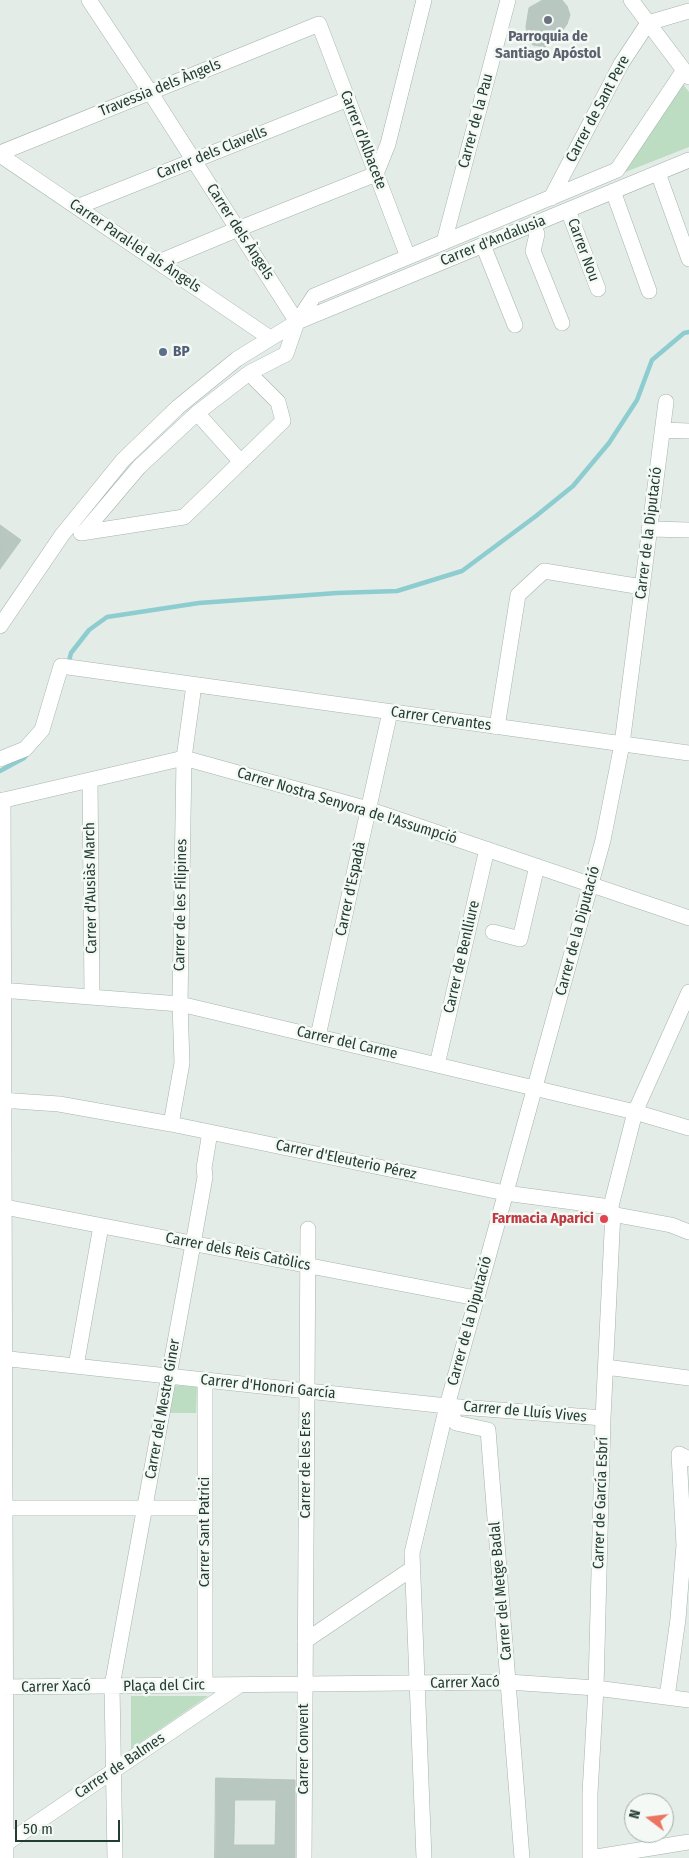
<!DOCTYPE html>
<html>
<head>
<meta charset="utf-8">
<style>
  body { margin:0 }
  #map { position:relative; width:689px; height:1858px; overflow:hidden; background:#e3ece7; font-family:"Fira Sans Condensed",sans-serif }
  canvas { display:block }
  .north { position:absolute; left:624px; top:1793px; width:50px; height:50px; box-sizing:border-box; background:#f4f9f6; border:1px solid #a0aea8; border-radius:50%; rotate:285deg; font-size:14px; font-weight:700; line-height:20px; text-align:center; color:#233d33 }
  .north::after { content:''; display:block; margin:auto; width:18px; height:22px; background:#ec7461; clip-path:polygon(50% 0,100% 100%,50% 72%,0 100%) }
  .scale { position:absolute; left:15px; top:1820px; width:105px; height:22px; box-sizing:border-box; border:2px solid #233d33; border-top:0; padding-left:6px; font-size:15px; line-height:18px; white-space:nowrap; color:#233d33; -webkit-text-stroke:4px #f4f9f6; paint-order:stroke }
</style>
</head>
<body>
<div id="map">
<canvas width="689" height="1858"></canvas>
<div class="north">N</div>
<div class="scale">50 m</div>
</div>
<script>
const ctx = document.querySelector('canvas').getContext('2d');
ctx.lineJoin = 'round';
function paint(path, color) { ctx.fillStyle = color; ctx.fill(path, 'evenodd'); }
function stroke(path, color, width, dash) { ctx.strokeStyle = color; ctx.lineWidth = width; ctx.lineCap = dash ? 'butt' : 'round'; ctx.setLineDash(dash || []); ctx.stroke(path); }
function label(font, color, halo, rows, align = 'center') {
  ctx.font = font + ' "Fira Sans Condensed",sans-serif'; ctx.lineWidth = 5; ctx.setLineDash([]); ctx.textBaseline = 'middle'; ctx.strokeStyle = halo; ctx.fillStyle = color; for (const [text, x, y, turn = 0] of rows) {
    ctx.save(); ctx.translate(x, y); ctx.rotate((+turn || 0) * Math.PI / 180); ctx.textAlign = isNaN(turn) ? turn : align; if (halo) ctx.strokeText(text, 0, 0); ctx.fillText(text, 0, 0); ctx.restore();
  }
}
const green = new Path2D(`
  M682,83L689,92V147L623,173Z
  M173,1385L197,1387L196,1413H167Z
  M131,1696H208L131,1749Z`);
const stream = new Path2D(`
  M68,665L71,653L89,630L107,617L199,603L337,593L397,591L462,571L536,516L573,486L609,443L637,400L652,360L684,333L689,332
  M0,771L24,758L28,753`);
const building = new Path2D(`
  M543,0H562L567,6L570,15L567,24L558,37L545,47L533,45L527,39L526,26L529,8Z
  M0,525L21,540L0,569Z
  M216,1778L295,1780V1858H215ZM235,1800H276L275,1845H234Z`);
const minor = new Path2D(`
  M89,0L150,92L297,322
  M631,0L689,77
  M0,153L319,24L408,257
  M0,155L270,338
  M658,173L689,259
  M376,174L388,144L424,0
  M613,191L649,291
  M551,198L621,64L648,23L689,11
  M77,207L348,99
  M568,210L598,289
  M533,224L537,234L533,251L562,323
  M444,242L508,0
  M483,245L515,325
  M159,262L238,229L376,174
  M197,413L241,462
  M662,430L689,431
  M649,529L689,530
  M84,532L139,467L197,413L249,373L286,354L297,322L314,296L617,170L684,70
  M81,533L184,517L283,421L278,402L249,373
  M0,626L62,535L123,460L178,407L237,359L297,322L689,160
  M497,727L518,595L544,571L642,587
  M0,759L25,749L42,730L61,666L689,753
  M90,780L92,996
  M3,800L6,1858
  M0,801L184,758L368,809L689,918
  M493,932L520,939L537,866
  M0,990L180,1004L635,1112L689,1128
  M318,1036L390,712
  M437,1065L487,849
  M0,1100L59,1104L171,1124L505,1193L603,1206L617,1215L671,1225L689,1232
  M171,1124L182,1063L180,1004L184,758L194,685
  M0,1206L476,1298
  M610,1210L635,1112L689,992
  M0,1358L447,1406L603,1418
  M76,1366L101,1226
  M606,1367L689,1378
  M205,1380V1685
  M447,1406L456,1423L488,1430L522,1858
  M0,1508H205
  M305,1641L413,1568
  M0,1687L508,1682L596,1688L689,1700
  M667,1697L678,1619L684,1545L679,1454L689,1459
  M1,1847L240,1685
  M115,1858L112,1686L193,1244L205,1177L204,1168L210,1132
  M304,1858L308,1229
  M424,1858L412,1553L447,1406L603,840L622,744L666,402
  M590,1858V1793L596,1688L603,1418L613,1212
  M590,1858L689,1842`);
const markers = [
  [548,20,5,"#6b7280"],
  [163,352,5,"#5c6f8a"],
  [604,1219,5,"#e0444e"]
];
const worshipNames = [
  ["Parroquia de",548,37],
  ["Santiago Apóstol",548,54]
];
const streetNames = [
  ["Travessia dels Àngels",160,88,-22],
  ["Carrer de Sant Pere",598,109,-62],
  ["Carrer de la Pau",476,121,-75],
  ["Carrer d'Albacete",363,140,69],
  ["Carrer dels Clavells",212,153,-22],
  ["Carrer dels Àngels",240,232,57],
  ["Carrer d'Andalusia",493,241,-22],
  ["Carrer Paral·lel als Àngels",135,246,34],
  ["Carrer Nou",583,250,70],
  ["Carrer de la Diputació",649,533,-83],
  ["Carrer Cervantes",441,719,8],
  ["Carrer Nostra Senyora de l'Assumpció",347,806,17],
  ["Carrer d'Ausiàs March",91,888,-91],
  ["Carrer d'Espadà",351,889,-78],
  ["Carrer de les Filipines",181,905,-89],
  ["Carrer de la Diputació",578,931,-75],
  ["Carrer de Benlliure",462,957,-77],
  ["Carrer del Carme",347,1043,13],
  ["Carrer d'Eleuterio Pérez",346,1160,12],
  ["Carrer dels Reis Catòlics",238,1252,11],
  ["Carrer de la Diputació",470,1321,-75],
  ["Carrer d'Honori García",268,1387,6],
  ["Carrer del Mestre Giner",163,1409,-80],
  ["Carrer de Lluís Vives",525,1412,5],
  ["Carrer de les Eres",306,1465,-90],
  ["Carrer de García Esbrí",601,1503,-88],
  ["Carrer Sant Patrici",205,1532,-90],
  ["Carrer del Metge Badal",501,1591,-95],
  ["Carrer Xacó",465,1683,-1],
  ["Plaça del Circ",164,1686,-1],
  ["Carrer Xacó",56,1687,-1],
  ["Carrer Convent",304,1749,-90],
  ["Carrer de Balmes",120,1766,-34]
];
const serviceNames = [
  ["BP",173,352]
];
const healthNames = [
  ["Farmacia Aparici",594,1219]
];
paint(green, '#bdddc2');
stroke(stream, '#8dcccf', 4.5);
paint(building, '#b8c7c0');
stroke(building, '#b6c6bd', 1);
stroke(minor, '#a6b4ad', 16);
stroke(minor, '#fff', 15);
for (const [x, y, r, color] of markers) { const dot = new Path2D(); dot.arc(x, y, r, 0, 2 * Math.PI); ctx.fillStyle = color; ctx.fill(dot); stroke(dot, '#f4f9f6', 2); }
label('bold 15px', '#5b616d', '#f4f9f6', worshipNames);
label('15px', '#233d33', '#f4f9f6', streetNames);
label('bold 15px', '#4e5e75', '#f4f9f6', serviceNames, 'left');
label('bold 15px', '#be3a42', '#f4f9f6', healthNames, 'right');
</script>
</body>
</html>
